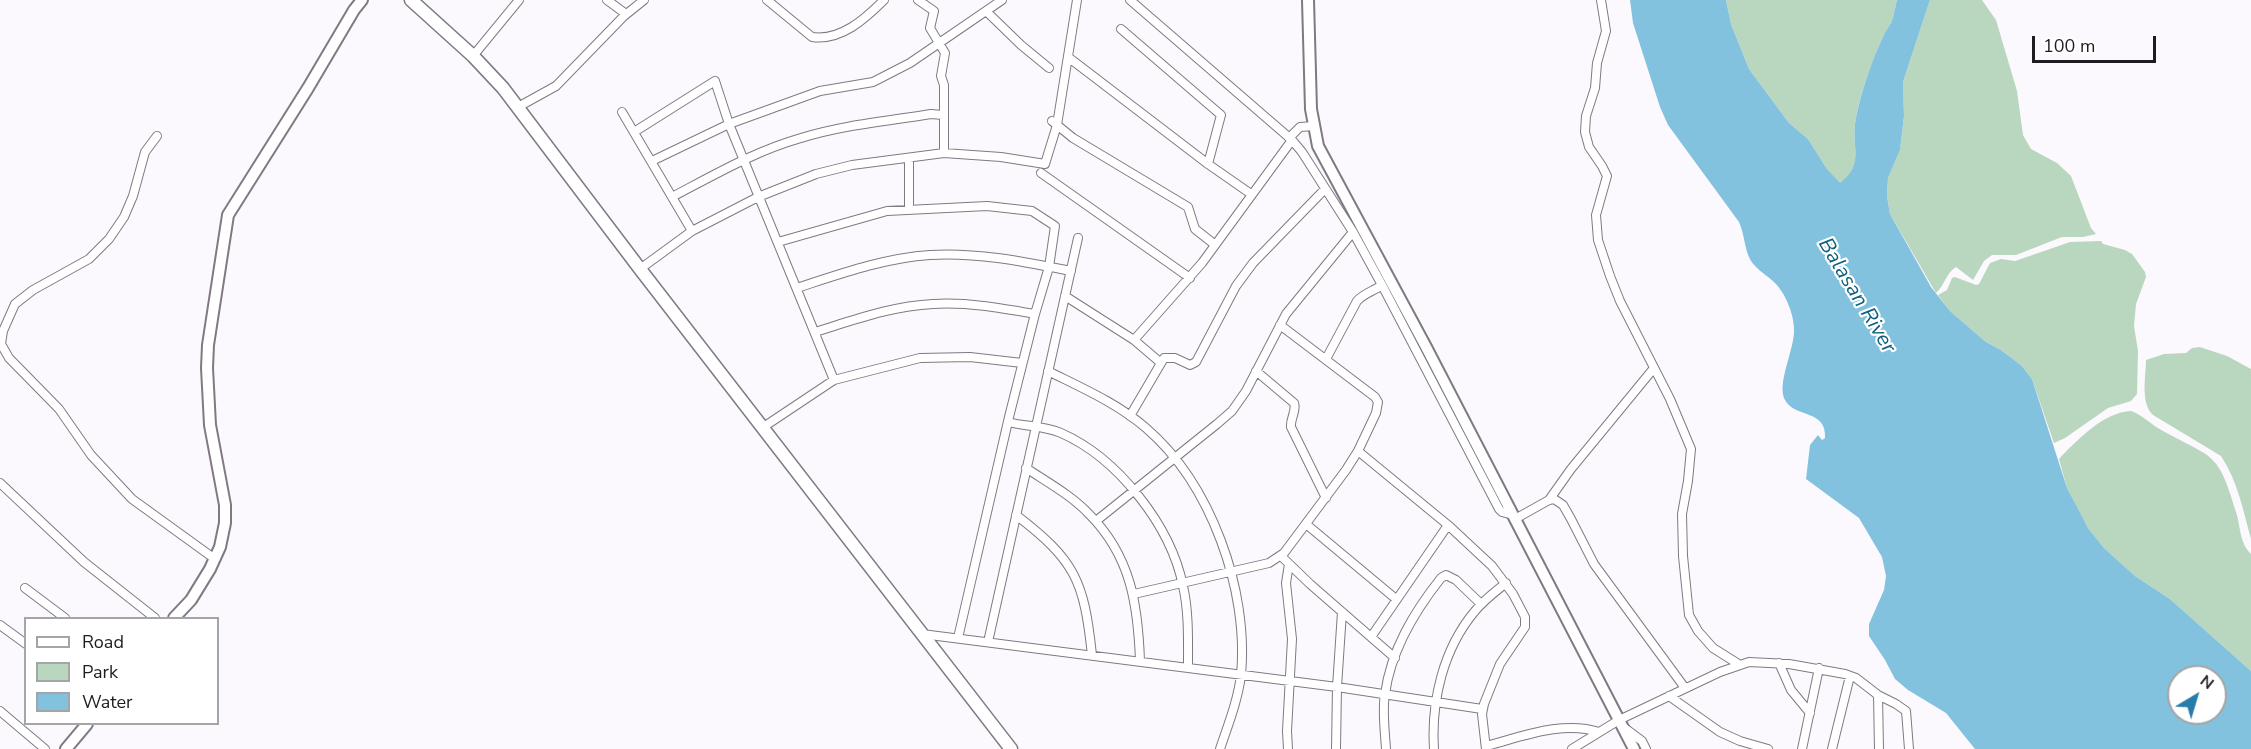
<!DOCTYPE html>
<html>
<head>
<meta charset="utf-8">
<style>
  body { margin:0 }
  #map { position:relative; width:2251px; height:749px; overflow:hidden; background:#fcf9fe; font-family:"Nunito Sans",sans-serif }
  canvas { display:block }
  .legend { position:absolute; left:24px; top:617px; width:195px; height:108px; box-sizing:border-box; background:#fff; border:2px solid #a5a4a6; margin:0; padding:8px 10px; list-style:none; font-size:18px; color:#1f1c21 }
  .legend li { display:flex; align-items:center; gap:12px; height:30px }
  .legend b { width:30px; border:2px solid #a5a4a6 }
  .north { position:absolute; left:2167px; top:665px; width:60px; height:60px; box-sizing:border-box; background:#fff; border:2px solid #a5a4a6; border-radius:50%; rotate:38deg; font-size:16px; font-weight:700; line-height:24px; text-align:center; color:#1f1c21 }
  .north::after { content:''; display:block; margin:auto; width:21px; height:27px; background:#287cac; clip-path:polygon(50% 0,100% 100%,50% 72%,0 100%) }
  .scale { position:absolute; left:2032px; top:36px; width:124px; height:27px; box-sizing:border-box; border:3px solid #1f1c21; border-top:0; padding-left:8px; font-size:18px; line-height:21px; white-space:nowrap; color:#1f1c21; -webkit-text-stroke:4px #fff; paint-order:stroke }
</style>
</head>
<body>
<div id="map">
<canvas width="2251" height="749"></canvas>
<ul class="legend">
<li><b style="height:8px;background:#fff"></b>Road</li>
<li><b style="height:16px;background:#b8d7be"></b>Park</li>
<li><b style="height:16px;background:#82c2de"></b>Water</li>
</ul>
<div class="north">N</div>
<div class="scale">100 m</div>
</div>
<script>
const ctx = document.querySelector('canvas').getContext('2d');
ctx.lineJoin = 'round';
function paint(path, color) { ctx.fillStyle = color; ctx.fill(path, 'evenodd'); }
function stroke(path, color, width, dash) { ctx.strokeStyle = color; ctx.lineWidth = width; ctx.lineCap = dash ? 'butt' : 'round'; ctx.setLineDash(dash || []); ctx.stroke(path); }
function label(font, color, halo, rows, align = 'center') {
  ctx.font = font + ' "Nunito Sans",sans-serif'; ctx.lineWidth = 4.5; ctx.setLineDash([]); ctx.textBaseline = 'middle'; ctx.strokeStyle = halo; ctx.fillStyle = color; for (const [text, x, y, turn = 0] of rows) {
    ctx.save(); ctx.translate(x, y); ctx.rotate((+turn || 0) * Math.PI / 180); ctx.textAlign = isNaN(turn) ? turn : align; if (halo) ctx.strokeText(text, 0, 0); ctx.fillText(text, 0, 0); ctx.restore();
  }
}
const green = new Path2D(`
  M1726,0H1897C1895,7 1894,16 1891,23C1888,28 1884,33 1882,39C1872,61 1858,100 1855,124C1852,147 1864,165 1840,184L1827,169L1808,139L1789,123L1749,69L1731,24Z
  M1930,0H1982L1996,20L2017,91L2023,135L2031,149L2057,163L2071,176L2091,228L2096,234L2083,237H2062L2016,255H1992L1984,261L1973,280L1956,267C1946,273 1945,285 1936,293L1890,214L1887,196L1888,178L1900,150L1904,116L1903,82Z
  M2101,241L2103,244L2125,250L2132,254L2145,272L2146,277L2136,304L2134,326L2138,351L2137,394L2131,401L2108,408L2065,438L2054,443L2032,379L2022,366L2001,350L1986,342L1950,311L1938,295L1947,290L1952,278L1955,277L1976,285L1979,284L1990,263L2001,259L2015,261L2070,242Z
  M2200,347L2227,356L2251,369V539C2243,510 2238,482 2221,456L2153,415C2140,403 2146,376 2146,360L2164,354L2186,353L2192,348Z
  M2131,411C2143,415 2151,425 2163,431C2214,459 2218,451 2236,512C2241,527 2239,542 2251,554V671L2170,599L2135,576L2104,548L2088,528L2077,508L2067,488L2059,459C2077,440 2104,412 2131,411Z`);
const water = new Path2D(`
  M1630,0H1726L1731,24L1749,69L1789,123L1808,139L1827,169L1840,183C1864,165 1852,147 1855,124C1859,98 1871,63 1882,39C1884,33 1888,28 1891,23C1894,16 1895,7 1897,0H1930L1903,82L1904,116L1900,150L1888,178L1887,196L1890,214L1931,287L1950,311L1986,342L2001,350L2022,366L2032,379L2067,488L2088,528L2104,548L2135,576L2170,599L2251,671V749H1975L1946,713L1908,690L1895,679L1885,660L1869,636V624L1884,590L1886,576L1882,557L1859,518L1806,479L1810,445L1818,435L1822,440L1825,438C1827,409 1794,418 1785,400C1776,384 1795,349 1794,329C1794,314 1785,293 1775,283C1767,275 1758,271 1751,261C1744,249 1745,235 1739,222L1668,125L1660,107L1633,23ZM2179,677H2215V713H2179Z`);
const minor = new Path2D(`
  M607,0L626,14
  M767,0L812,37C841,41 865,19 884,0
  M918,0L934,11L930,28L945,53L941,76L944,85V153
  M1130,0L1292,140L1302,152L1353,232L1382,285L1499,509L1502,512L1513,515
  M1601,0L1606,31L1597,63L1595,88L1586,116L1585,132L1589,147L1602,166L1607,176L1596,215L1598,240L1610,276L1620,301L1670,399L1691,449L1688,481L1682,514L1683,556L1689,615L1698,631L1713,648L1740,665
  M986,11L1021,45L1049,68
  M1121,29L1221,115L1208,164
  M473,56L519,0
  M1068,57L1208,164L1251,194
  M518,107L556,86L624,16L644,0
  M622,112L692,231
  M1052,121L1073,138L1188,207L1195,229L1214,244
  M634,132L715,81L729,124L652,161
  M157,136L145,152L133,196L124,217L109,239L89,259L33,290L15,304L3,331L1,344L9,358L59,409L91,455L132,499L215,559
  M1289,138L1300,127L1314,126
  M909,158V210
  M1041,173L1190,278
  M672,197C714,175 755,151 801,138C843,125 888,121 931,114L943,115
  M778,242L887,211L987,206L1032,211L1055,226L1049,267L1035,314
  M640,269L692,231L758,197L816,174L852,165L944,153L1001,157L1045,164L1057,125L1077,0
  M797,288C840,274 884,258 930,255C977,252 1025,262 1071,271
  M1065,296L1134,340L1161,363
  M815,332C854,320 892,306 933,304C968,302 1001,308 1035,314L1009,417L958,638
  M1134,340L1202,263L1292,140
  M1326,359L1357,301C1364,293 1374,291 1382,285
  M1048,371C1082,388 1117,403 1146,428C1211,484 1249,590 1241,675C1238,700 1228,725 1220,749
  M1256,371L1294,403C1297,411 1290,418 1291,427L1326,498
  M834,380L729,124L820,91L873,82L910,63L1002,0
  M1130,416L1164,358H1175L1190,365L1196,362L1236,286L1253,263L1325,189
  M1008,422C1027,427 1042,425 1061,433C1118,458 1171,526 1183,586C1189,612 1188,641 1188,668
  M762,428L834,380L920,358L970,357L1022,363
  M1358,451L1448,525L1492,566L1513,594L1525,617V627L1500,664L1484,704L1482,714L1486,749
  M1026,468C1047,482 1071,495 1089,514C1131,556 1138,605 1140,661
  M0,483L84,562L155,618
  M1549,500L1571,469L1654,368
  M1016,515C1076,561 1084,581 1092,655
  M1515,519L1549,500L1554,499L1563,505L1571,519L1594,564L1685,688
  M1096,521L1217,424L1232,411L1246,391L1286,314L1353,232
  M1306,524L1396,599
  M1281,556L1310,584L1395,658
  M25,588L65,618
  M1134,594L1269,563L1284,553L1346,470L1358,451L1376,413L1378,402L1375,397L1280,325
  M0,625L26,644
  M922,634L1337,687L1482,709
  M1371,637L1448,525
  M988,642L1078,238
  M1779,663L1791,690L1810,713
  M1878,695L1879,749
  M1669,696L1720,732L1740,741L1768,749
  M0,711L45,749
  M1626,729L1642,741L1646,749
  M1486,746C1521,737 1563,720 1599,732
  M1288,749L1287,731L1292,639L1286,583L1289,564
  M1336,749L1337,687L1342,612
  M1386,749C1385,732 1382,711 1385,694C1391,650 1414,612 1441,578L1446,575L1456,580L1481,604
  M1434,749C1431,701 1443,649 1475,611C1484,600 1495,592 1506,583
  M1572,749L1619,720L1720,672L1749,662L1789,664L1845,674L1856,678L1878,695L1896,704L1906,711L1909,749
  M1802,749L1819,668
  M1832,749L1850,676`);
const tertiary = new Path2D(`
  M1308,0L1311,109L1318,146L1426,347L1634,749
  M174,618L191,600L210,569L220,547L225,523V505L210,425L207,368L208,345L228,215L308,88L354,10L362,0
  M66,749L87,724`);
const primary = new Path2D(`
  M411,0L473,56L503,88L640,269L1011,749`);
const waterNames = [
  ["Balasan River",1856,296,59]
];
paint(green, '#b8d7be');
paint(water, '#82c2de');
stroke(minor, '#807984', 10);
stroke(tertiary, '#807984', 14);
stroke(primary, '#807984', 15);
stroke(minor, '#fff', 8);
stroke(tertiary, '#fff', 10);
stroke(primary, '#fff', 12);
label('italic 21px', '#0d607d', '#fff', waterNames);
</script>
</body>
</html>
